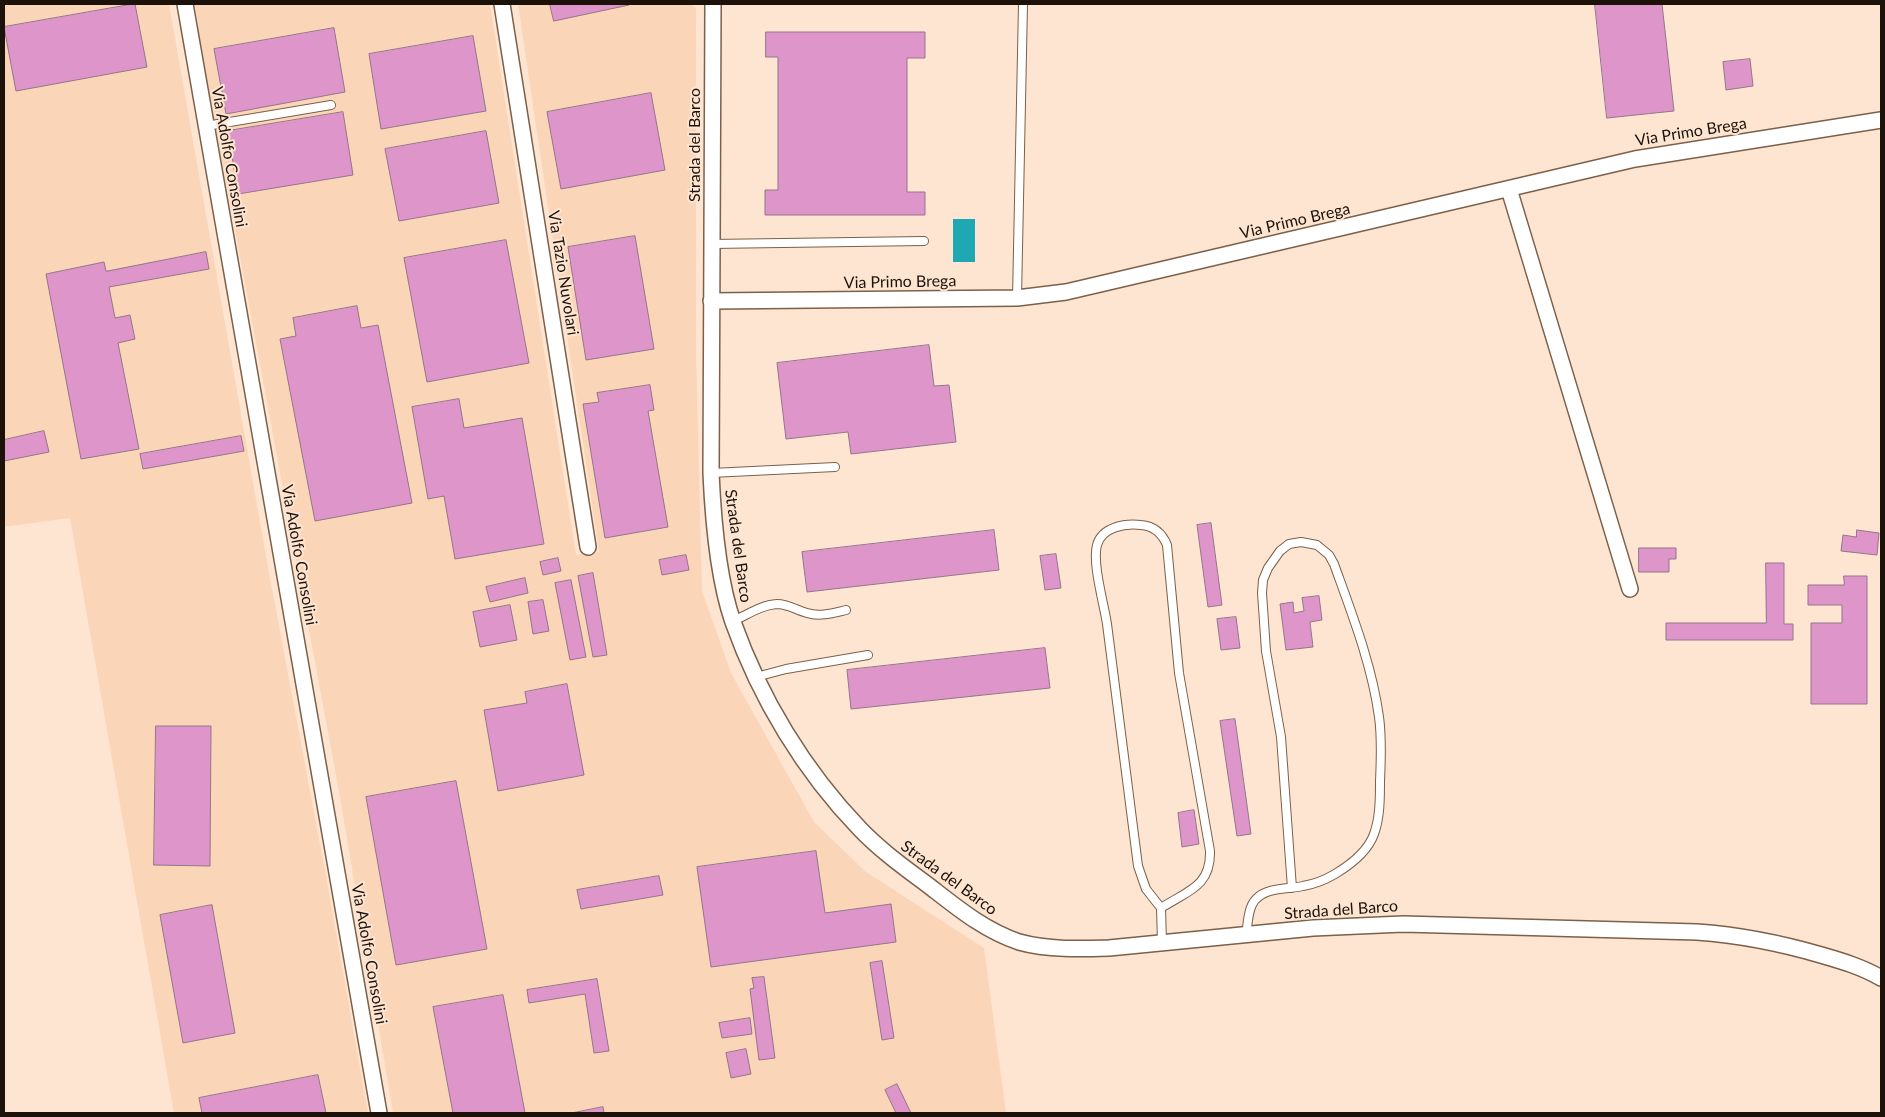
<!DOCTYPE html>
<html>
<head>
<meta charset="utf-8">
<style>
  body { margin:0 }
  #map { position:relative; width:1885px; height:1117px; overflow:hidden; background:#fee5d1; font-family:Lato,sans-serif }
  canvas { display:block }
  .frame { position:absolute; inset:0; border:5px solid #1c1209; pointer-events:none }
</style>
</head>
<body>
<div id="map">
<canvas width="1885" height="1117"></canvas>
<div class="frame"></div>
</div>
<script>
const ctx = document.querySelector('canvas').getContext('2d');
ctx.lineJoin = 'round';
function paint(path, color) { ctx.fillStyle = color; ctx.fill(path, 'evenodd'); }
function stroke(path, color, width, dash) { ctx.strokeStyle = color; ctx.lineWidth = width; ctx.lineCap = dash ? 'butt' : 'round'; ctx.setLineDash(dash || []); ctx.stroke(path); }
function label(font, color, halo, rows, align = 'center') {
  ctx.font = font + ' Lato,sans-serif'; ctx.lineWidth = 4; ctx.setLineDash([]); ctx.textBaseline = 'middle'; ctx.strokeStyle = halo; ctx.fillStyle = color; for (const [text, x, y, turn = 0] of rows) {
    ctx.save(); ctx.translate(x, y); ctx.rotate((+turn || 0) * Math.PI / 180); ctx.textAlign = isNaN(turn) ? turn : align; if (halo) ctx.strokeText(text, 0, 0); ctx.fillText(text, 0, 0); ctx.restore();
  }
}
const built = new Path2D(`
  M4,4H169L267,562L328,887L368,1113H174L70,518L4,527Z
  M195,4H490L576,555L599,552L518,4H692L696,8V353L702,591L731,673L814,822L866,872L984,948L1006,1113H393L340,797L199,35Z`);
const water = new Path2D(`
  M953,219H975V262H953Z`);
const building = new Path2D(`
  M135,4L147,67L16,91L4,27Z
  M550,4H629V5L554,21Z
  M1595,4H1662L1674,111L1607,118Z
  M334,28L345,92L226,114L214,49Z
  M766,32H925V58H907V192H925V215H765V190H778V57H766Z
  M473,36L486,111L381,129L369,54Z
  M1750,59L1753,86L1726,90L1723,62Z
  M651,93L665,170L561,189L547,112Z
  M343,112L353,175L238,194L228,131Z
  M486,131L499,203L399,221L385,149Z
  M635,236L654,349L586,360L568,247Z
  M506,240L529,363L427,382L404,258Z
  M206,252L209,269L109,287L115,318L130,315L135,339L118,343L139,449L81,459L46,274L104,262L106,271Z
  M357,306L361,328L378,325L412,503L315,521L280,339L296,336L293,318Z
  M929,345L934,386L949,385L956,442L851,454L848,432L786,439L777,363Z
  M650,385L654,410L648,411L668,527L605,538L583,404L599,402L597,393Z
  M459,399L464,428L522,418L544,544L455,559L444,496L428,499L412,407Z
  M44,431L49,452L4,461V440Z
  M241,436L244,451L143,469L140,454Z
  M1211,523L1222,605L1208,607L1197,525Z
  M994,530L999,570L807,592L802,552Z
  M1857,530L1879,533L1877,555L1841,551L1843,535L1856,537Z
  M1639,548H1676V559H1669V572H1639Z
  M1056,554L1061,588L1045,590L1040,556Z
  M686,555L689,570L662,575L659,560Z
  M558,558L561,571L543,575L540,562Z
  M1766,563H1784V624H1793V640H1666V623H1766Z
  M593,573L607,655L593,657L578,576Z
  M1844,576H1867V704H1811V623H1842V605H1808V585H1844Z
  M525,578L528,593L490,602L486,587Z
  M571,580L586,657L570,660L555,583Z
  M1319,596L1322,620L1310,622L1313,647L1286,650L1280,604L1293,602L1294,613L1304,611L1302,598Z
  M543,600L549,631L533,634L528,602Z
  M510,605L517,640L480,647L473,612Z
  M1236,617L1240,648L1221,650L1217,619Z
  M1045,648L1050,688L851,709L847,670Z
  M567,684L584,775L498,791L484,710L527,703L525,692Z
  M1235,719L1251,834L1237,836L1220,721Z
  M156,726H211L210,866L154,865Z
  M456,781L487,949L396,965L366,797Z
  M1194,810L1199,844L1182,847L1178,813Z
  M816,851L825,913L891,904L896,942L711,967L697,867Z
  M659,876L663,895L581,909L577,890Z
  M212,905L235,1033L183,1043L160,915Z
  M882,961L894,1038L882,1040L870,963Z
  M764,977L775,1058L759,1060L750,989L754,988L752,978Z
  M597,979L609,1051L594,1053L585,994L529,1003L527,990Z
  M503,995L525,1113H453L433,1007Z
  M750,1018L752,1034L722,1038L719,1023Z
  M746,1049L751,1074L731,1078L726,1053Z
  M318,1075L326,1113H202L199,1098Z
  M897,1084L911,1113H896L885,1090Z
  M603,1107L604,1113H572Z`);
const lane = new Path2D(`
  M206,126L331,105
  M711,244L924,241
  M1017,298L1023,4
  M711,473L835,467
  M733,621C747,615 761,605 777,604C788,604 796,610 807,613C820,617 833,613 846,610
  M756,677L786,669L868,655
  M1161,908L1146,889L1138,866C1127,786 1118,705 1107,624C1104,604 1092,563 1097,545C1102,527 1125,523 1141,525C1154,526 1162,533 1167,545L1179,673L1210,851C1211,887 1187,891 1161,908L1162,943
  M1246,935C1248,923 1248,907 1256,899C1267,887 1290,889 1303,886C1315,884 1325,880 1335,874C1350,865 1368,851 1374,834C1380,818 1380,798 1380,781C1381,760 1382,738 1379,717C1372,665 1352,614 1334,564L1329,555L1317,545L1301,542L1289,544L1280,551L1268,568L1263,580L1262,593L1266,651L1281,737L1292,888`);
const street = new Path2D(`
  M185,4L379,1113
  M502,4L588,547
  M713,4L711,473C713,518 718,579 733,622C760,698 804,771 860,829C882,852 908,870 933,889C960,910 986,931 1019,942C1048,950 1080,949 1109,948L1313,928L1403,924L1697,932C1739,935 1780,943 1821,955C1842,961 1862,967 1881,978
  M1509,189L1630,589
  M711,301L1017,298L1066,292L1635,159L1881,120`);
const streetNames = [
  ["Via Primo Brega",1691,132,-9],
  ["Strada del Barco",695,145,-90],
  ["Via Adolfo Consolini",229,157,80],
  ["Via Primo Brega",1295,221,-13],
  ["Via Tazio Nuvolari",563,273,81],
  ["Via Primo Brega",900,282,-1],
  ["Strada del Barco",738,546,82],
  ["Via Adolfo Consolini",299,555,80],
  ["Strada del Barco",949,878,36],
  ["Strada del Barco",1341,910,-4],
  ["Via Adolfo Consolini",369,954,80]
];
paint(built, '#fbd5b7');
paint(water, '#1fa7b3');
paint(building, '#de96ca');
stroke(building, '#94758a', 1);
stroke(lane, '#7b604a', 10);
stroke(street, '#7b604a', 18);
stroke(lane, '#fff', 8);
stroke(street, '#fff', 15);
label('16px', '#1c1209', '#fee5d1', streetNames);
</script>
</body>
</html>
